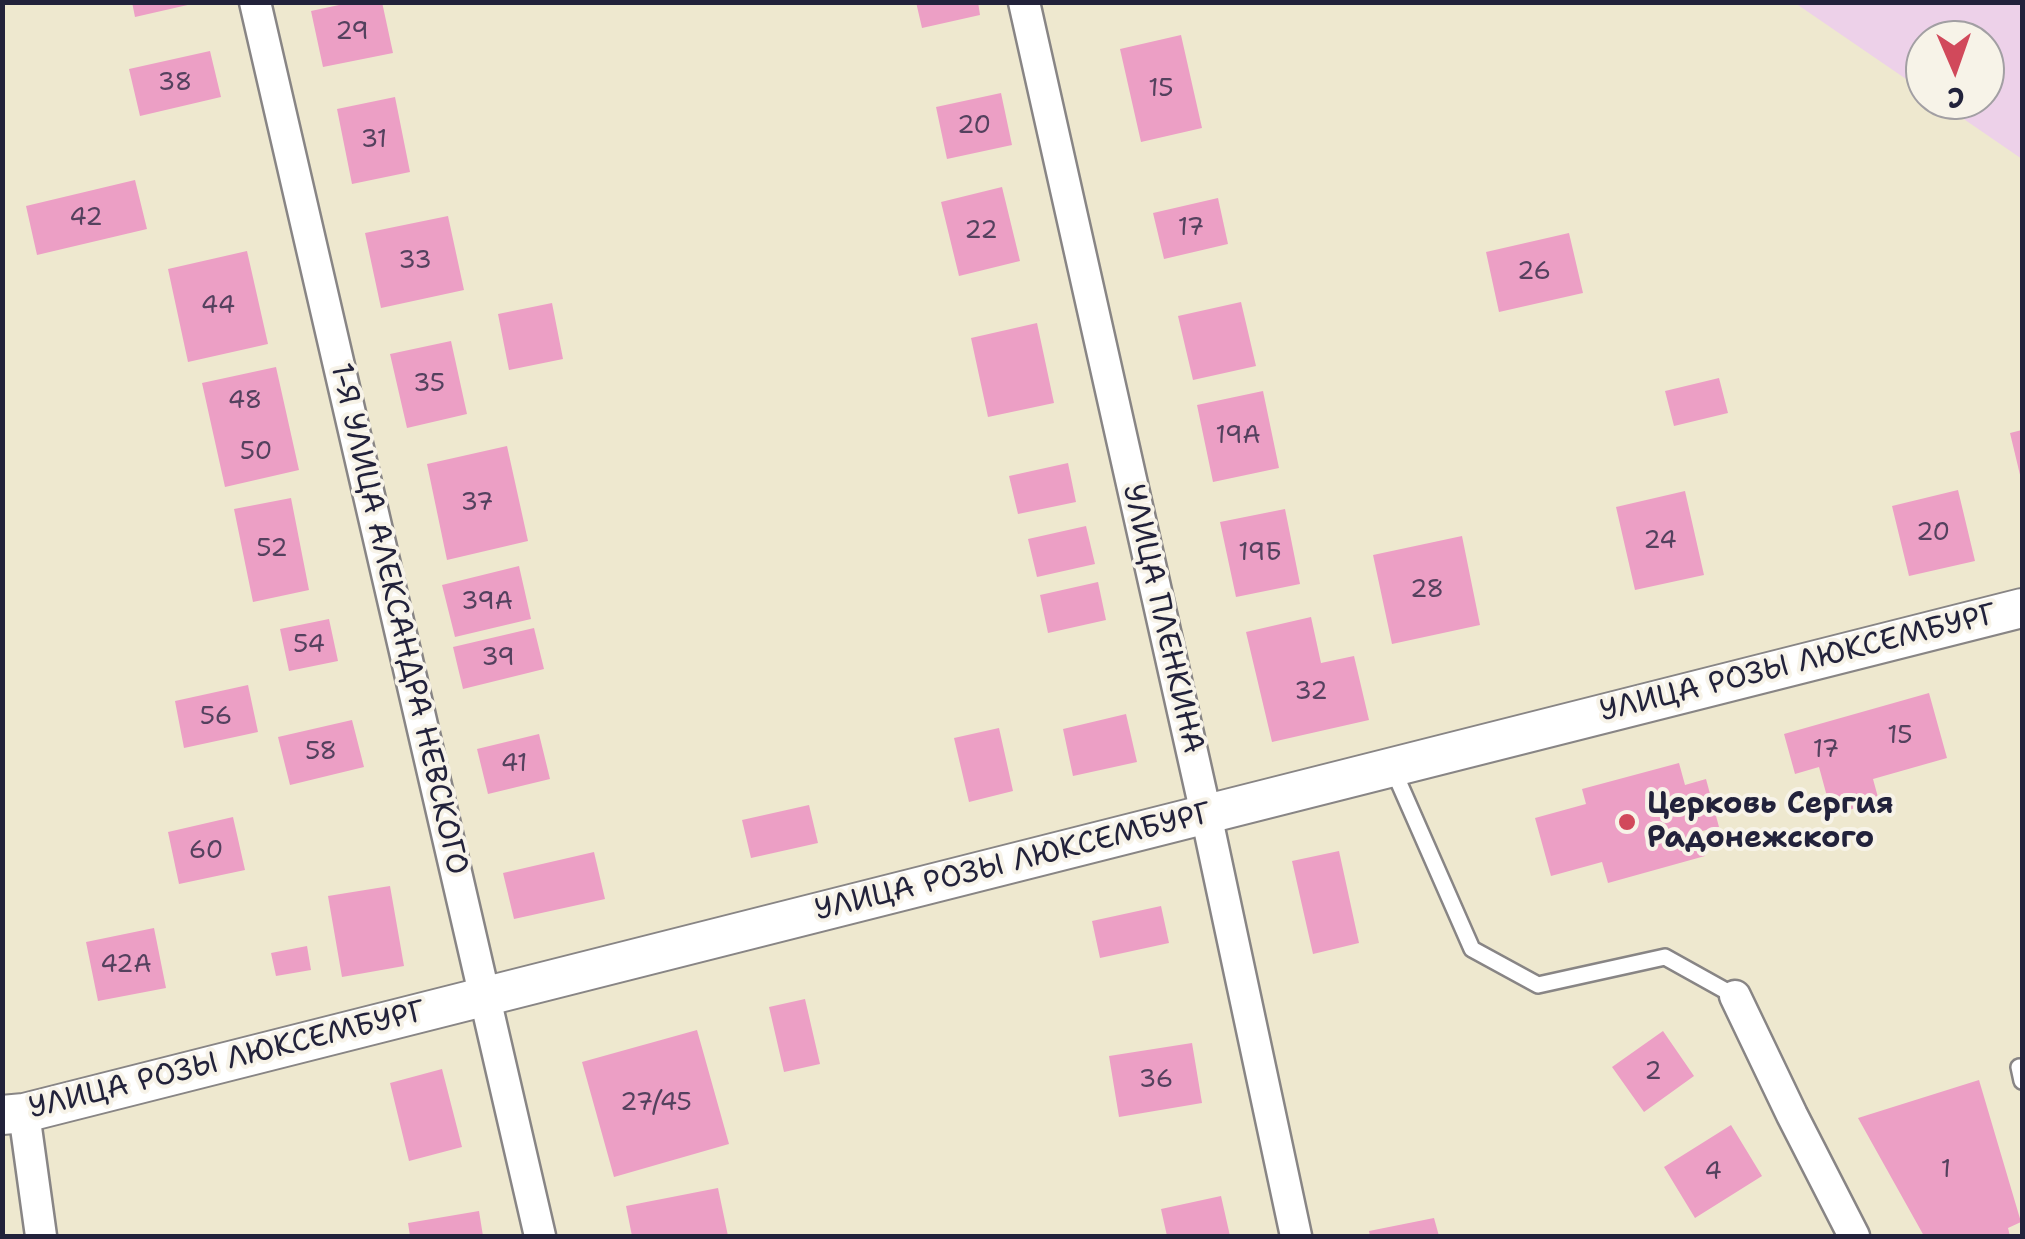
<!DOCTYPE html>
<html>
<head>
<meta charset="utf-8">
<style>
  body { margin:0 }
  #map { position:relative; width:2025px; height:1239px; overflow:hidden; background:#eee8cf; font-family:"Shantell Sans",sans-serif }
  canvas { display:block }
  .frame { position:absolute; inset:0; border:5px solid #22223b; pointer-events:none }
  .north { position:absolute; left:1905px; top:20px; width:100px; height:100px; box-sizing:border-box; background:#f7f3e8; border:2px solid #a29fa3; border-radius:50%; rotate:178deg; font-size:28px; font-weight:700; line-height:40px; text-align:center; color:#22223b }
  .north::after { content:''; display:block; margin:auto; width:35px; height:45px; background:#d1495b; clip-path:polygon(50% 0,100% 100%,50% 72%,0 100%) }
</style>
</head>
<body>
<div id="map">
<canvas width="2025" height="1239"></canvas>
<div class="frame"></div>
<div class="north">С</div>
</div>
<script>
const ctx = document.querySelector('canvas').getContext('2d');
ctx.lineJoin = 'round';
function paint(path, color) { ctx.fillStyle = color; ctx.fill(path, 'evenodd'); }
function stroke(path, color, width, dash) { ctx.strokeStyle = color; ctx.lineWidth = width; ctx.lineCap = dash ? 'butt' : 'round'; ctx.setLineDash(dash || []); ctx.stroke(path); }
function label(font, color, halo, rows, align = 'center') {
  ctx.font = font + ' "Shantell Sans",sans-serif'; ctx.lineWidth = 8; ctx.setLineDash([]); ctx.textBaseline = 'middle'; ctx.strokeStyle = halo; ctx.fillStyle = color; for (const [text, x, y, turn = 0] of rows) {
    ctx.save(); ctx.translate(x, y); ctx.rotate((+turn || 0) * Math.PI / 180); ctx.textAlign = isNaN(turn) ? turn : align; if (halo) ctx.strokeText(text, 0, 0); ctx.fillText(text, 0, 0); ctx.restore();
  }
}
const built = new Path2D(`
  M1795,3H2022V159L1936,100H1985V40H1925V92Z`);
const building = new Path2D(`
  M132,2H192V4L135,17Z
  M353,2H382L393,53L323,67L311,11Z
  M916,2H978L980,15L922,28Z
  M1181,35L1202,128L1141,142L1120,49Z
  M210,51L221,97L140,116L129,69Z
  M1001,93L1012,145L947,159L936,107Z
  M395,97L410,172L352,184L337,109Z
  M135,180L147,229L37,255L26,206Z
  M1002,187L1020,261L959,276L941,202Z
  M1218,198L1228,244L1164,259L1153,213Z
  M448,216L464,290L381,308L365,233Z
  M1569,233L1583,293L1499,312L1486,252Z
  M247,251L268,344L188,362L168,269Z
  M1241,302L1256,366L1193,380L1178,316Z
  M552,303L563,359L509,370L498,314Z
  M1037,323L1054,403L988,417L971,338Z
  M451,341L467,414L407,428L390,354Z
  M276,367L299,470L225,487L202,383Z
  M1719,378L1728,413L1674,426L1665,391Z
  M1263,391L1279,468L1213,482L1197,405Z
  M2022,430V479H2021L2010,433Z
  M507,446L528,541L447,560L427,464Z
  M1068,463L1076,502L1018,514L1009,476Z
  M1958,490L1975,561L1909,576L1892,506Z
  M1685,491L1704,575L1635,590L1616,507Z
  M291,498L309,590L253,602L234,509Z
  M1285,509L1300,584L1236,597L1220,522Z
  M1086,526L1095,564L1037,577L1028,539Z
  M1462,536L1480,625L1392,644L1373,555Z
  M519,566L531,619L455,637L442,585Z
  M1098,582L1106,620L1048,633L1040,595Z
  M1311,617L1321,663L1354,656L1369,720L1272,742L1246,632Z
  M329,619L338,661L289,671L280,629Z
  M534,628L544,669L463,689L453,647Z
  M248,685L258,732L184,748L175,701Z
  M1929,693L1947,758L1873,779L1879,801L1832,815L1819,767L1795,774L1784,734Z
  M1126,714L1137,762L1073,776L1063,729Z
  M352,720L364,767L290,785L278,737Z
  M999,728L1013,791L969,802L954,738Z
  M539,734L550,779L488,794L477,749Z
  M1679,763L1685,785L1706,779L1719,827L1698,832L1705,856L1608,883L1602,862L1551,876L1535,818L1586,804L1582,789Z
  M809,805L818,843L751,858L742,820Z
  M233,817L245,870L179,884L168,832Z
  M1339,851L1359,943L1313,954L1292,861Z
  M594,852L605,899L514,919L503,873Z
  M390,886L404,966L342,977L328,896Z
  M1161,906L1169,943L1100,958L1092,921Z
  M154,928L166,988L98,1001L86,942Z
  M307,946L311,970L276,976L271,953Z
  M805,999L820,1064L784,1072L769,1007Z
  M697,1030L729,1144L614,1177L582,1062Z
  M1663,1031L1694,1076L1644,1112L1612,1067Z
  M1192,1043L1202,1103L1119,1117L1109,1056Z
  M442,1069L462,1147L409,1161L390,1083Z
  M1979,1080L2021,1222L2008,1228L2010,1236H1924L1858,1118Z
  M1731,1125L1762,1176L1695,1218L1664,1167Z
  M718,1188L728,1236H632L626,1206Z
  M1221,1196L1230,1236H1167L1161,1209Z
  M479,1211L483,1236H410L408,1223Z
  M1434,1218L1439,1236H1370L1369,1231Z`);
const service = new Path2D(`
  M1392,767L1472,949L1538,985L1665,957L1735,996
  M2019,1067L2022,1081`);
const minor = new Path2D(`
  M255,2L540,1236
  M1024,2L1206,814L1296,1236
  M1735,996L1792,1115L1854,1236
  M24,1113L41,1236`);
const tertiary = new Path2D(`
  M2,1115L24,1113L2022,608`);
const markers = [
  [1627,822,10,"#d1495b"]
];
const numberNames = [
  ["29",352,32],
  ["38",175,83],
  ["15",1161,89],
  ["20",974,126],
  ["31",374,140],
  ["42",86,218],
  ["17",1191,228],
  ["22",981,231],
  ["33",415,261],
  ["26",1534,272],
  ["44",218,306],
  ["35",429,384],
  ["48",245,401],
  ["19А",1238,436],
  ["50",256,452],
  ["37",477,503],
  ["20",1933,533],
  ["24",1660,541],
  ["52",272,549],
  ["19Б",1260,553],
  ["28",1427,590],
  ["39А",487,602],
  ["54",309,645],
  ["39",498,658],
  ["32",1311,692],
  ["56",216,717],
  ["15",1900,736],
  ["17",1826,750],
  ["58",321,752],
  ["41",514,764],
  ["60",206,851],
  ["42А",126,965],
  ["2",1653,1072],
  ["36",1156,1080],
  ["27/45",656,1103],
  ["1",1946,1170],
  ["4",1713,1172]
];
const streetNames = [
  ["1-Я УЛИЦА АЛЕКСАНДРА НЕВСКОГО",398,619,77],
  ["УЛИЦА ПЛЕНКИНА",1162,619,77],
  ["УЛИЦА РОЗЫ ЛЮКСЕМБУРГ",1798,664,-14],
  ["УЛИЦА РОЗЫ ЛЮКСЕМБУРГ",1013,863,-14],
  ["УЛИЦА РОЗЫ ЛЮКСЕМБУРГ",227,1061,-14]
];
const poiNames = [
  ["Церковь Сергия",1647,805],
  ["Радонежского",1647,839]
];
paint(built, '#edd1e9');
paint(building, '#ec9fc5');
stroke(service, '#888585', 20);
stroke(minor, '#888585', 35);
stroke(tertiary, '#888585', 42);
stroke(service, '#fff', 15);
stroke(minor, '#fff', 30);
stroke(tertiary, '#fff', 38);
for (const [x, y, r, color] of markers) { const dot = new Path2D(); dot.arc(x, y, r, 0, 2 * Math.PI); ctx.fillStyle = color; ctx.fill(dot); stroke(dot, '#f7f3e8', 4); }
label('25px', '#54415e', null, numberNames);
label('30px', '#22223b', '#f7f3e8', streetNames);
label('bold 30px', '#22223b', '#f7f3e8', poiNames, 'left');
</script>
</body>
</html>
